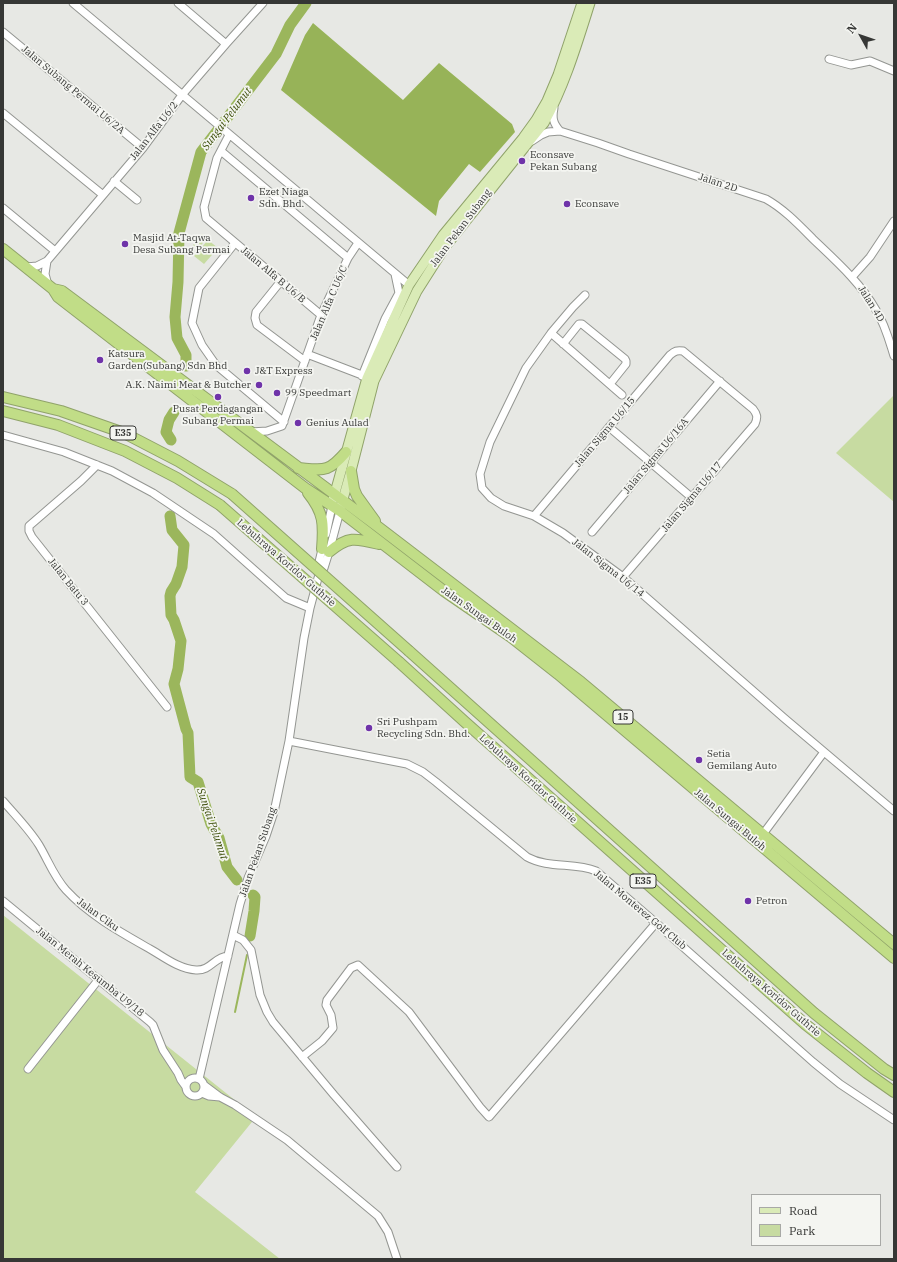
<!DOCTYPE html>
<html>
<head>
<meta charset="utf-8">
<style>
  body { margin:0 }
  #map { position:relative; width:897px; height:1262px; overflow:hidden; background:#e7e8e4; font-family:"IBM Plex Serif",serif }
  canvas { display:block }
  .frame { position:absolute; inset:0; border:4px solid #363735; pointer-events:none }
  .legend { position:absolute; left:751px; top:1194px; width:130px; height:52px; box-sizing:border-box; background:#f4f5f1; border:1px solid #a8a9a6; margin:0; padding:5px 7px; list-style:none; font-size:12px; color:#363735 }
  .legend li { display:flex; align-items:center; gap:8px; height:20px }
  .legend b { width:20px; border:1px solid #a8a9a6 }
  .north { position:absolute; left:841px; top:16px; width:40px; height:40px; -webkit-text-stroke:3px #f4f5f1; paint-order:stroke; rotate:310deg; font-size:11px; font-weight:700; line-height:16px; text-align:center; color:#363735 }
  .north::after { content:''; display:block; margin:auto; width:14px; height:18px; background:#363735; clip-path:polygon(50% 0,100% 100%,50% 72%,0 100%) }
</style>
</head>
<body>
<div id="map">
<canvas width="897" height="1262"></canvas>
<div class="frame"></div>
<ul class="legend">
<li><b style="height:5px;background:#daebb7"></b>Road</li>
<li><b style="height:11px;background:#c7dba1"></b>Park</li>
</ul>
<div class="north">N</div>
</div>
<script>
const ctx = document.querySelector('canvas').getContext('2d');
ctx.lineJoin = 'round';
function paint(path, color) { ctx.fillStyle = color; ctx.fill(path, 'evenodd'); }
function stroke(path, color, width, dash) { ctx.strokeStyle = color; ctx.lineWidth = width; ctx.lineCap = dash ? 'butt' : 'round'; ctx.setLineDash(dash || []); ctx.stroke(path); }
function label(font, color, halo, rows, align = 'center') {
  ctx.font = font + ' "IBM Plex Serif",serif'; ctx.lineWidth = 3.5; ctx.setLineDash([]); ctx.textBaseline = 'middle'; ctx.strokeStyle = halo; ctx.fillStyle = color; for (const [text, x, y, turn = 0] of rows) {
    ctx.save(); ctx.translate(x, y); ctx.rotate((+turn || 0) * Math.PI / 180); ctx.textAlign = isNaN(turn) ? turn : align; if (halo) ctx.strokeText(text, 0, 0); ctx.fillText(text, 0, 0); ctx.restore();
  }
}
const green = new Path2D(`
  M202,234L207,238L198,249L193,245Z
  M208,240L218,248L204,264L194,256Z
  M894,395V502L836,453Z
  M3,915L256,1117L195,1192L280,1259H3Z`);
const forest = new Path2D(`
  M313,23L403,100L439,63L512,124L515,132L480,172L469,164L439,201L436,216L281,90L305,35Z`);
const stream = new Path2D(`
  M235,1012L247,955`);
const river = new Path2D(`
  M186,366V355L177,338L175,317L178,282L179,233L201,152L276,54L290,25L306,3
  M171,440L166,432L169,420L174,412
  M170,516L172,530L184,545L182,567L176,584L171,592L170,596L171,615L174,620L181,641L178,669L174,684L186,729L188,733L190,777L198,782L211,824L219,838L227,867L237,880
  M250,936L254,911L255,897L253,895`);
const minor = new Path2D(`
  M73,3L409,285
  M178,3L226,44
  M3,32L143,148
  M829,59L851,65L870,61L894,71
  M554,108C552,118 553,123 560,131
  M3,113L103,195
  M229,135L217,158L204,207L206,218L321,315
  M532,141L541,135L548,132L560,131L598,143L629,154L766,199C784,209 799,225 813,239C836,261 860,282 876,310C885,324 889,340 894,356
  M221,151L348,258
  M114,181L137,200
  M3,208L55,251
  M235,243L199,288L192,323L202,345L216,365L284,422
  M47,261L45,274L48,285
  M26,267L37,266L47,261L143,148L182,95L226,44L263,3
  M853,276L870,257L894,221
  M281,281L256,312L255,318L257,325L305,361
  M585,295L573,307L551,333L526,368L490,442L480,474L482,488L491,498L504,506L534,516L563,533L623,577L784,718L894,811
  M551,333L622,395
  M563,344L579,324H582L625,359L626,361V364L610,384
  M307,354L367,377
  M362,376L385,319L399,293L395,274
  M609,427L691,497
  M251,432L267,431L282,426L321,315L348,258L358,243
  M3,435L64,452L112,471L153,493L214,534L286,598L310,608
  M97,465L81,481L29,526V531L32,537L167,707
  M534,516L670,355C675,351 677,350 683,351L753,409C757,414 758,417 755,424L623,577
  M592,532L720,381
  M326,534L332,506
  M318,573V566L323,545
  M289,741L407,764L423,772L436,782L527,857C549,869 574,862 596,871L656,923L813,1062L840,1084L894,1120
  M3,801C15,815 29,829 39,845C48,860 54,877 66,890C89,915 120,932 150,949C164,957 179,969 196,970C211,971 214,957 228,956
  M763,834L824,752
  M3,901L150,1022L153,1025L163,1050L178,1073L181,1080L186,1087
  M233,935L243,940L251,950L260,995L267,1012L273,1022L334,1095L397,1167
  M302,1057L322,1041L333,1028L331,1015L326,1005L327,1000L351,968L358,965L409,1012L480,1107L489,1117L656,923
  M28,1069L99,979
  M186 1087a9 9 0 1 1 18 0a9 9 0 1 1-18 0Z
  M199,1079L240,904L248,878L266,836L274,812L289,741L304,638L310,608L318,578L324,568L329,552L340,511
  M204,1085L220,1097L235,1105L287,1140L378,1216L388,1232L397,1259
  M202,1093L209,1096L220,1097`);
const major = new Path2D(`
  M333,500L367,378L409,285L443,235L523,138L536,120L547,101L558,75L582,3
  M341,506L351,471L374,381L417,291L445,247L544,123C565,85 577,44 590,3`);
const highway = new Path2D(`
  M3,249L53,289L58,297L305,488L340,511L444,591L511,637L558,674L894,958
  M53,289L62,291L377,526L581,682L894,944
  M3,397L61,411L124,433L178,461L232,494
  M3,411L58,425L125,451L177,478L220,505
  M298,468C324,470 328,473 346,452
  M351,471L354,489L357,496L375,521
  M308,493C324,513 324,524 322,549
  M329,552C348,536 355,538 379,544
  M409,651L814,1013L884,1069L894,1075
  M399,662L465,722L805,1024L867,1073L894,1092`);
const highwayBridge = new Path2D(`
  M232,494L409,651
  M220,505L399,662`);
const markers = [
  [522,161,4,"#6f33a9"],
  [251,198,4,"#6f33a9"],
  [567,204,4,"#6f33a9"],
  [125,244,4,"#6f33a9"],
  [100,360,4,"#6f33a9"],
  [247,371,4,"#6f33a9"],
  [259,385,4,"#6f33a9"],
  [277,393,4,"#6f33a9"],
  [218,397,4,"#6f33a9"],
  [298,423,4,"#6f33a9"],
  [369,728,4,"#6f33a9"],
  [699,760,4,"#6f33a9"],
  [748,901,4,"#6f33a9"]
];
const shields = [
  [123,433,26],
  [623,717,20],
  [643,881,26]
];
const shieldNames = [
  ["E35",123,433],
  ["15",623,717],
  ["E35",643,881]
];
const streetNames = [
  ["Jalan Subang Permai U6/2A",73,90,40],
  ["Jalan Alfa U6/2",154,131,-52],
  ["Jalan 2D",718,183,18],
  ["Jalan Pekan Subang",461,228,-53],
  ["Jalan Alfa B U6/B",273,275,40],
  ["Jalan Alfa C U6/C",329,303,-67],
  ["Jalan 4D",871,304,58],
  ["Jalan Sigma U6/15",605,432,-50],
  ["Jalan Sigma U6/16A",656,456,-50],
  ["Jalan Sigma U6/17",692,497,-50],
  ["Lebuhraya Koridor Guthrie",286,563,41],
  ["Jalan Sigma U6/14",608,568,38],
  ["Jalan Batu 3",68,582,51],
  ["Jalan Sungai Buloh",479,615,35],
  ["Lebuhraya Koridor Guthrie",528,779,42],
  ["Jalan Sungai Buloh",730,820,40],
  ["Jalan Pekan Subang",258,852,-71],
  ["Jalan Monterez Golf Club",640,910,40],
  ["Jalan Ciku",98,915,36],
  ["Jalan Merah Kesumba U9/18",90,972,39],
  ["Lebuhraya Koridor Guthrie",771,993,41]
];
const poiNames = [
  ["Econsave",530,155],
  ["Pekan Subang",530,167],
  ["Ezet Niaga",259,192],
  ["Sdn. Bhd.",259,204],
  ["Econsave",575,204],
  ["Masjid At-Taqwa",133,238],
  ["Desa Subang Permai",133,250],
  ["Katsura",108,354],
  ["Garden(Subang) Sdn Bhd",108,366],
  ["J&T Express",255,371],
  ["A.K. Naimi Meat & Butcher",251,385,"right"],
  ["99 Speedmart",285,393],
  ["Pusat Perdagangan",218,409,"center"],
  ["Subang Permai",218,421,"center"],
  ["Genius Aulad",306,423],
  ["Sri Pushpam",377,722],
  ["Recycling Sdn. Bhd.",377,734],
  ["Setia",707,754],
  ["Gemilang Auto",707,766],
  ["Petron",756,901]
];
const waterNames = [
  ["Sungai Pelumut",227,119,-53],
  ["Sungai Pelumut",212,824,71]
];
paint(green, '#c7dba1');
paint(forest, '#97b358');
stroke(stream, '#9bb65c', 2);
stroke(river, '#9bb65c', 11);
stroke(minor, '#949692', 9);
stroke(major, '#90a36a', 11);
stroke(highway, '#90a36a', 12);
stroke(minor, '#fff', 7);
stroke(major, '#daebb7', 9);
stroke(highway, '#c1dd87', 10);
stroke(highwayBridge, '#90a36a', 12, []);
stroke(highwayBridge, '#c1dd87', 10);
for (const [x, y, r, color] of markers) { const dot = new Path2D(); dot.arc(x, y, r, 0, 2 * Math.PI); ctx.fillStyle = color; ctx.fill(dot); stroke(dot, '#f4f5f1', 1.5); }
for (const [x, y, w] of shields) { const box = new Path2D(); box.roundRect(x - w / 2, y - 7, w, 14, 3); ctx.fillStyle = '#f4f5f1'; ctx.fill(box); stroke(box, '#363735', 1); }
label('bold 9px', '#363735', null, shieldNames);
label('10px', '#363735', '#f4f5f1', streetNames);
label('10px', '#363735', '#f4f5f1', poiNames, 'left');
label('italic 11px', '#3d4e0a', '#f4f5f1', waterNames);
</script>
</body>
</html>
